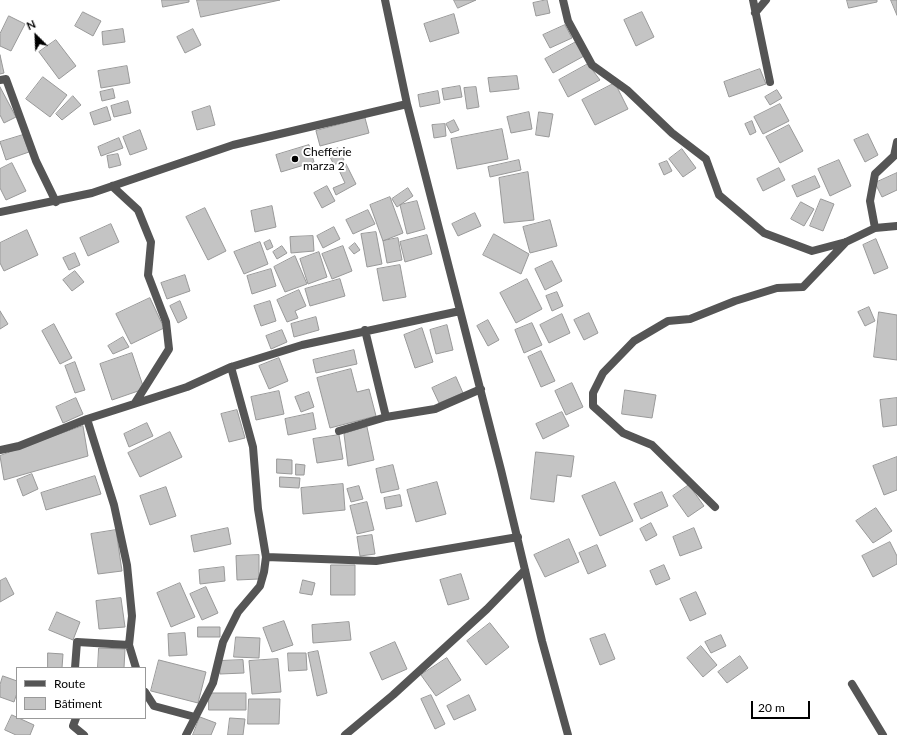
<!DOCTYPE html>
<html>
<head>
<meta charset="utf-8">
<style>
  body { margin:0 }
  #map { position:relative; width:897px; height:735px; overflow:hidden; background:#fff; font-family:Lato,sans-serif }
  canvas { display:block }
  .legend { position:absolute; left:16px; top:667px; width:130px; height:52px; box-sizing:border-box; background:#fff; border:1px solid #999; margin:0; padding:5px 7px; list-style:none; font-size:12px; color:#000 }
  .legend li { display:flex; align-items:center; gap:8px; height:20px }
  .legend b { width:20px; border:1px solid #999 }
  .north { position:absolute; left:16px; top:16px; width:40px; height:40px; -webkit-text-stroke:3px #fff; paint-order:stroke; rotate:336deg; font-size:11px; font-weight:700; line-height:16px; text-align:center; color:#000 }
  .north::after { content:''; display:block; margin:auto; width:14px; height:18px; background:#000; clip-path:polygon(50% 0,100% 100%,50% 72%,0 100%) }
  .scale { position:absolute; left:751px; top:701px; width:59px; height:18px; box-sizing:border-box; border:2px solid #000; border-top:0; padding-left:5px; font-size:12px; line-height:14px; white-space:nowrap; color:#000; -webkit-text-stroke:3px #fff; paint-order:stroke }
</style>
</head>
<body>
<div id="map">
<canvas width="897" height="735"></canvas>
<ul class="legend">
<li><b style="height:5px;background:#555"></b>Route</li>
<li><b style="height:11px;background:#c4c4c4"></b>Bâtiment</li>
</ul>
<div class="north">N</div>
<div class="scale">20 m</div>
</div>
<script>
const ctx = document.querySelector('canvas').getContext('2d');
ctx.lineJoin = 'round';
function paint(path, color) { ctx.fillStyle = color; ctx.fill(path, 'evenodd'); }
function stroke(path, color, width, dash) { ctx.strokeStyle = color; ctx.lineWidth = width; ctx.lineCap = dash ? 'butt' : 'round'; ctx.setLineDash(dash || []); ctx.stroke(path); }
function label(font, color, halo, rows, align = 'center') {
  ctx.font = font + ' Lato,sans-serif'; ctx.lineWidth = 4; ctx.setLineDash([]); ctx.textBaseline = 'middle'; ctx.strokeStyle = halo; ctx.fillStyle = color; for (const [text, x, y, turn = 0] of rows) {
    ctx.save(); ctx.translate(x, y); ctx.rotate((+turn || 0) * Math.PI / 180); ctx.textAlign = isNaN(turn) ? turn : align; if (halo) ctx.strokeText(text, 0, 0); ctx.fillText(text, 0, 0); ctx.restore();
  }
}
const building = new Path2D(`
  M162,0H189V2L163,7Z
  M197,0H280L201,17Z
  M454,0H476L458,8Z
  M547,0L550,13L536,16L533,3Z
  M847,0H877V2L849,8Z
  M891,0H897V15Z
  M83,12L101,21L93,36L75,26Z
  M642,12L654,37L636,46L624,20Z
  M454,14L459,33L430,42L424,24Z
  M9,16L25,24L11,51L0,46V34Z
  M565,25L572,38L550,48L543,35Z
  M123,29L125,42L103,45L102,32Z
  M193,29L201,45L185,53L177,37Z
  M56,40L76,66L59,79L39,52Z
  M576,42L584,56L553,73L545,59Z
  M0,55L4,73L0,74Z
  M588,64L600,80L568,97L559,80Z
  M127,66L130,83L101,88L98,71Z
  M760,69L766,84L729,97L724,82Z
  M517,76L519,89L490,92L488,78Z
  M43,77L67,95L50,117L26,99Z
  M615,83L628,109L595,125L582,100Z
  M460,86L462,97L444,100L442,89Z
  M0,87L16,117L4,123L0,115Z
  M476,87L479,107L467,109L464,88Z
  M113,89L115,98L102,101L100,92Z
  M777,90L782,98L770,105L765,97Z
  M438,91L440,103L420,107L418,95Z
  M73,96L81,105L62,120L56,114Z
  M128,101L131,113L114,117L111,106Z
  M780,104L789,121L763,134L754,117Z
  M210,106L215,125L197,130L192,112Z
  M107,107L111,120L94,125L90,113Z
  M529,112L532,129L511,133L507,117Z
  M539,112L553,114L549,137L536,135Z
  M365,118L369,133L320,146L316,131Z
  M454,120L459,130L451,133L446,124Z
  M752,121L756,132L750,135L745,124Z
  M445,124L446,136L434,138L432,125Z
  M789,125L803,151L780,163L766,137Z
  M502,129L508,159L457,169L451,139Z
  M140,130L147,149L130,155L123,137Z
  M868,134L878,155L865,162L854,140Z
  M23,135L29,152L6,160L0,142Z
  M119,138L123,148L101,156L98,147Z
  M309,145L314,162L281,172L276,155Z
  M338,148L344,160L334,165L328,153Z
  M682,149L696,168L683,177L669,159Z
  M118,154L121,165L109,168L107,156Z
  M519,160L521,170L490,177L488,167Z
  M839,160L851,186L830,196L818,169Z
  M667,161L672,171L664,175L659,164Z
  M12,163L26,191L6,200L0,188V169Z
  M346,164L356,184L336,195L333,188L345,183L338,168Z
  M779,168L785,180L763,191L757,179Z
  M528,172L534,220L504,223L499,178Z
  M897,173V190L882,197L875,183Z
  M815,176L820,187L797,197L792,186Z
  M327,186L335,201L322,208L314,193Z
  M408,188L413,196L397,207L392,199Z
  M390,197L403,233L383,241L370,205Z
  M821,199L834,204L823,231L810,226Z
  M417,201L425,229L407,234L400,205Z
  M801,202L814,209L804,226L791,219Z
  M272,206L276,227L255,232L251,211Z
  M205,208L226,251L208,260L186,217Z
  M368,210L375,224L353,234L346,220Z
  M475,213L481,226L458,236L452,224Z
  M550,220L557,246L530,253L523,227Z
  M111,224L119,242L88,256L80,238Z
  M334,227L340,239L323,248L317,236Z
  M27,230L38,255L4,271L0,263V243Z
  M376,232L382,264L367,267L361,234Z
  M494,234L529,254L521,274L483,255Z
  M427,235L432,254L405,262L400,242Z
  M313,236L314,251L291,253L290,237Z
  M398,238L402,260L387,263L383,241Z
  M876,239L888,268L874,274L863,245Z
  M270,240L273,247L267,250L264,243Z
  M260,242L268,264L244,274L234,252Z
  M355,243L360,250L354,254L349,248Z
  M282,246L287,253L277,259L273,252Z
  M343,246L352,271L332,279L322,254Z
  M319,252L327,277L308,284L300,259Z
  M75,253L80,265L69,270L63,258Z
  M295,256L307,284L285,292L274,267Z
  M552,261L562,281L545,290L535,269Z
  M400,265L406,297L383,301L377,269Z
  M271,269L276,286L252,294L247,276Z
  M75,271L84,282L72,291L63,280Z
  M185,275L190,291L167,299L161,283Z
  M340,279L345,296L310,306L305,289Z
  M527,279L542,309L516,323L500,293Z
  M299,290L306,306L295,311L298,318L287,322L277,300Z
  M557,292L563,306L552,311L546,296Z
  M150,298L164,328L131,344L116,314Z
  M180,301L187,318L178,323L170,306Z
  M270,301L276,321L261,326L254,306Z
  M869,307L875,321L865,326L858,312Z
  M0,311L8,324L0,329Z
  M879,312L897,315V360L874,357Z
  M589,313L598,333L584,340L574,320Z
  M562,314L570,333L549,343L540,325Z
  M316,317L319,330L294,337L291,324Z
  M488,320L499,340L488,346L477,326Z
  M532,323L542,345L524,353L515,330Z
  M54,324L72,358L60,364L42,331Z
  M447,325L453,350L436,354L430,330Z
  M422,328L433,362L415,368L404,335Z
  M282,330L287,342L271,349L266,336Z
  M123,337L129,347L113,354L108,346Z
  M354,350L357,364L316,373L313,360Z
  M541,351L555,381L541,387L528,357Z
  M132,353L144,389L112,400L100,364Z
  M279,358L288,381L269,389L259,366Z
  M75,362L85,390L75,393L65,366Z
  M351,369L357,392L369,389L376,416L330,428L317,378Z
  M456,377L463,393L439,403L432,388Z
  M572,383L583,407L566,415L555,391Z
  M625,390L656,395L652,418L622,414Z
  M279,391L284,414L256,420L251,397Z
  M309,392L314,407L301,412L295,397Z
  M76,398L83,414L63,423L56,407Z
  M897,398V425L883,427L880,400Z
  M237,410L245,438L229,442L221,414Z
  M562,412L569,426L543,439L536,424Z
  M313,413L316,429L288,435L285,419Z
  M147,423L153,436L129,447L124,434Z
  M83,426L88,456L4,480L0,456Z
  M367,427L374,460L348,466L344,434Z
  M170,432L182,457L140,477L128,453Z
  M339,435L343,459L317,463L313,439Z
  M536,452L574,456L571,477L557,475L554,502L531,499Z
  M897,457V490L884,495L873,466Z
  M277,459L292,460V474L277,473Z
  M296,464L305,465L304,475H296Z
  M393,465L399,489L381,493L376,469Z
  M32,474L38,489L23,496L17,480Z
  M95,476L101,494L46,510L41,493Z
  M280,477L300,478L299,488L280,487Z
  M437,482L446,514L416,522L407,490Z
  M615,482L633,521L600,536L582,496Z
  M343,484L345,510L303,514L301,488Z
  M689,485L704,506L688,517L673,496Z
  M359,486L363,499L351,502L347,489Z
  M166,487L176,516L150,525L140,496Z
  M662,492L668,506L641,519L634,504Z
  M400,495L402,506L386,509L384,498Z
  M367,502L374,530L357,534L350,506Z
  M876,508L892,531L873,543L856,521Z
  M651,523L657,535L646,541L640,529Z
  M228,528L231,544L194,552L191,536Z
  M694,528L702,548L680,556L673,537Z
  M116,530L122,571L98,574L91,534Z
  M372,535L375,554L360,556L357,537Z
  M569,539L579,562L545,577L534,555Z
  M890,542L897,556V564L873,577L862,556Z
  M597,545L606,566L588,574L579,553Z
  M259,555V579L237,580L236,556Z
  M331,565H355V595H331Z
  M664,565L670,579L656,585L650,571Z
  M224,567L225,581L200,584L199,570Z
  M461,574L469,599L448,605L440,580Z
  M6,578L14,594L0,602V581Z
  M303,580L315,583L312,595L300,593Z
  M180,583L195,617L171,627L157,593Z
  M206,587L218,613L202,620L190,594Z
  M696,592L706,614L690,621L680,599Z
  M121,598L125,627L99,629L96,601Z
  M57,612L80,622L73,640L49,630Z
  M284,621L293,645L272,652L263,628Z
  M349,622L351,640L313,643L312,625Z
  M490,623L509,647L486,665L467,641Z
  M198,627H220V637H198Z
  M185,633L187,655L169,656L168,634Z
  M605,634L615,659L600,665L590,639Z
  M721,635L726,646L711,653L705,642Z
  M236,637L260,638L259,658L234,657Z
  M395,642L407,669L382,680L370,653Z
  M701,646L717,665L703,677L687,658Z
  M99,648L125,649L124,668H98Z
  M318,651L327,693L317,696L308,653Z
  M48,653L63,654L62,668H48Z
  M288,653H306L307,670L289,671Z
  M740,656L748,668L727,683L718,672Z
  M447,658L461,680L436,696L421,675Z
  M278,659L281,692L252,694L249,661Z
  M159,660L206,672L198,703L151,691Z
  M243,660L244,673L220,674L219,661Z
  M3,676L17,681V693L14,702L0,697V685Z
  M209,693H246V710H209Z
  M431,695L445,724L435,729L421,699Z
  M469,695L476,710L454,720L447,706Z
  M249,699H280L279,724H248Z
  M12,715L34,725L30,735H16L5,730Z
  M200,717L216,723L211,735H193Z
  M230,718L245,719L243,735H228Z`);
const minor = new Path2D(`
  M385,0L407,104L501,470L542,641L568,735
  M563,0L568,21L592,65L627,90L672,133L706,159L719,195L764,233L812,251L846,242L875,228L897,226
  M753,0L770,82
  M755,13L766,0
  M0,80L6,79L36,161L56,202
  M112,186L138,210L151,242L148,275L166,322L169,349L135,403
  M0,212L92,193L233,145L407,104
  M875,228L870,201L875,174L894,156L897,142
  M365,330L386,417
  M231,367L302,345L460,311
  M87,419L114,505L127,565L132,616L129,645L136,668
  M339,431L386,417L435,409L481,389
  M0,450L19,446L87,419L187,387L231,367L253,447L258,509L266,557L264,572L260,586L238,612L223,642L213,683L186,735
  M715,507L652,445L623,433L593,406V393L603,373L634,341L668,321L690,319L735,301L777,288L803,287L846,242
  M266,557L376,561L518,537
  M75,668L77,642L129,645
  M852,684L883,735
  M145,692L154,706L195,717
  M76,718L73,726L84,735
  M345,735L393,695L487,609L525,570`);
const markers = [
  [295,159,4,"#000"]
];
const poiNames = [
  ["Chefferie",303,152],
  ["marza 2",303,166]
];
paint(building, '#c4c4c4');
stroke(building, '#999', 1);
stroke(minor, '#555', 8);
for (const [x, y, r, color] of markers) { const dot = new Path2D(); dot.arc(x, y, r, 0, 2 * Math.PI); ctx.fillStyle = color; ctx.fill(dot); stroke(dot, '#fff', 1.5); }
label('12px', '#000', '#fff', poiNames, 'left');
</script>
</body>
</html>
